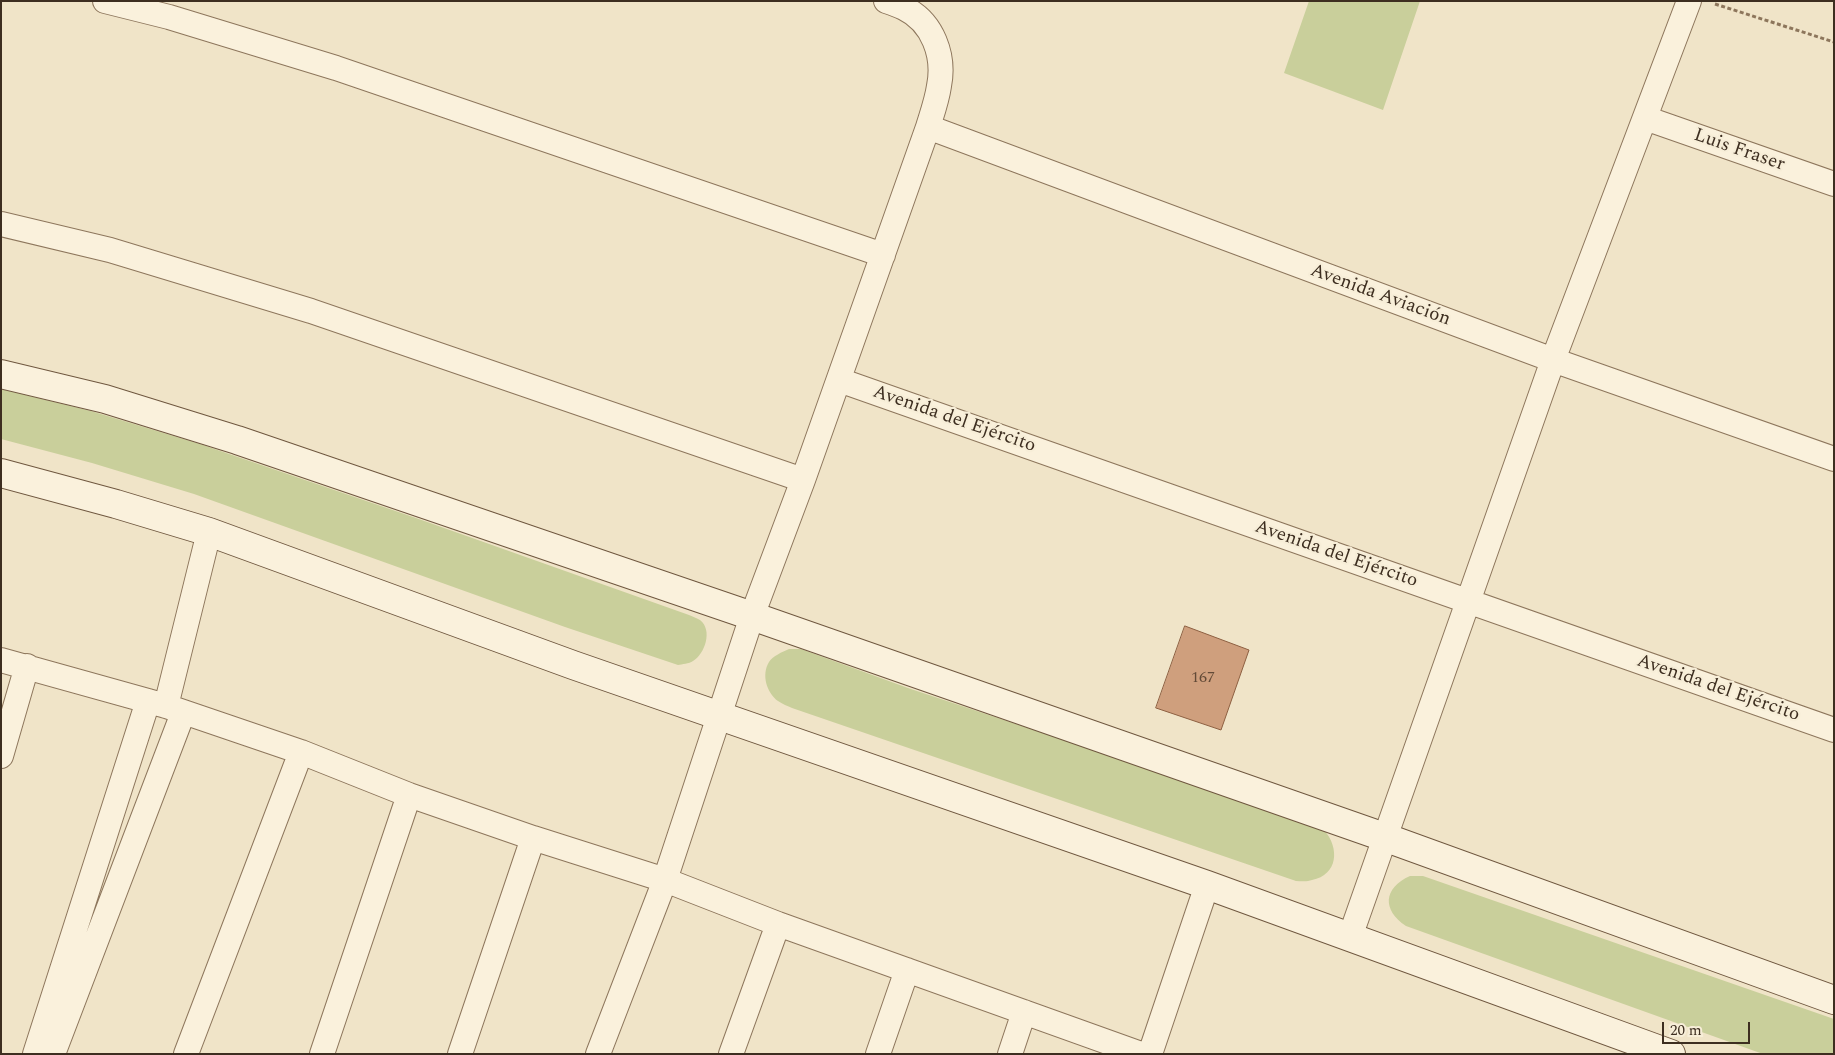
<!DOCTYPE html>
<html>
<head>
<meta charset="utf-8">
<style>
  body { margin:0 }
  #map { position:relative; width:1835px; height:1055px; overflow:hidden; background:#f0e4c8; font-family:Spectral,serif }
  canvas { display:block }
  .frame { position:absolute; inset:0; border:2px solid #3d2e20; pointer-events:none }
  .scale { position:absolute; left:1662px; top:1022px; width:88px; height:22px; box-sizing:border-box; border:2px solid #3d2e20; border-top:0; padding-left:6px; font-size:15px; line-height:18px; white-space:nowrap; color:#3d2e20; -webkit-text-stroke:4px #f7eed8; paint-order:stroke }
</style>
</head>
<body>
<div id="map">
<canvas width="1835" height="1055"></canvas>
<div class="frame"></div>
<div class="scale">20 m</div>
</div>
<script>
const ctx = document.querySelector('canvas').getContext('2d');
ctx.lineJoin = 'round';
function paint(path, color) { ctx.fillStyle = color; ctx.fill(path, 'evenodd'); }
function stroke(path, color, width, dash) { ctx.strokeStyle = color; ctx.lineWidth = width; ctx.lineCap = dash ? 'butt' : 'round'; ctx.setLineDash(dash || []); ctx.stroke(path); }
function label(font, color, halo, rows, align = 'center') {
  ctx.font = font + ' Spectral,serif'; ctx.lineWidth = 4.5; ctx.setLineDash([]); ctx.textBaseline = 'middle'; ctx.strokeStyle = halo; ctx.fillStyle = color; for (const [text, x, y, turn = 0] of rows) {
    ctx.save(); ctx.translate(x, y); ctx.rotate((+turn || 0) * Math.PI / 180); ctx.textAlign = isNaN(turn) ? turn : align; if (halo) ctx.strokeText(text, 0, 0); ctx.fillText(text, 0, 0); ctx.restore();
  }
}
const green = new Path2D(`
  M1309,1H1420L1383,110L1284,73Z
  M1,389L91,411L200,444L416,518L689,615C693,617 697,618 700,620C713,630 705,654 693,661C689,664 682,664 678,665L565,627L194,494L92,463L1,439Z
  M789,649H801L908,688L1310,822C1315,825 1321,827 1324,830C1340,848 1338,875 1312,880C1307,882 1301,881 1296,881L792,708C788,706 782,704 778,701C767,693 761,675 769,662C773,656 782,652 789,649Z
  M1410,876H1423L1834,1019V1054H1763L1406,926C1382,910 1383,888 1410,876Z`);
const building = new Path2D(`
  M1185,626L1249,650L1221,730L1156,708Z`);
const path = new Path2D(`
  M1715,4L1834,42`);
const street = new Path2D(`
  M105,1L169,17L336,68L883,255
  M1645,118L1834,184
  M928,127L1553,360L1834,459
  M1,224L110,250L311,311L803,480
  M839,380L1834,730
  M1,660L166,706L301,752L409,795L533,838L665,880L778,924L1141,1054
  M166,706L209,532
  M1,756L27,666
  M1350,937L1553,360L1689,1
  M35,1054L148,701
  M53,1054L183,713
  M186,1054L301,752
  M322,1054L409,795
  M460,1054L533,838
  M598,1054L665,880L752,616L803,480L928,127C932,114 937,100 939,86C945,56 933,22 904,8C898,5 892,3 886,1
  M731,1054L778,924
  M878,1054L907,970
  M1010,1054L1024,1012
  M1150,1054L1207,885`);
const secondary = new Path2D(`
  M1,374L105,399L237,440L752,616L1384,837L1834,1000
  M1,473L116,504L209,532L573,665L1207,885L1671,1054`);
const numberNames = [
  ["167",1203,679]
];
const streetNames = [
  ["Luis Fraser",1739,151,19],
  ["Avenida Aviación",1380,296,20],
  ["Avenida del Ejército",954,420,19],
  ["Avenida del Ejército",1336,555,19],
  ["Avenida del Ejército",1718,689,19]
];
paint(green, '#c9cf9b');
paint(building, '#cf9f7d');
stroke(building, '#8d5f41', 1);
stroke(street, '#8d765c', 26);
stroke(secondary, '#6f573f', 30);
stroke(path, '#8d765c', 3, [4, 2.5]);
stroke(street, '#faf1dc', 24);
stroke(secondary, '#faf1dc', 28);
label('16px', '#624a37', null, numberNames);
label('19px', '#3d2e20', '#f7eed8', streetNames);
</script>
</body>
</html>
